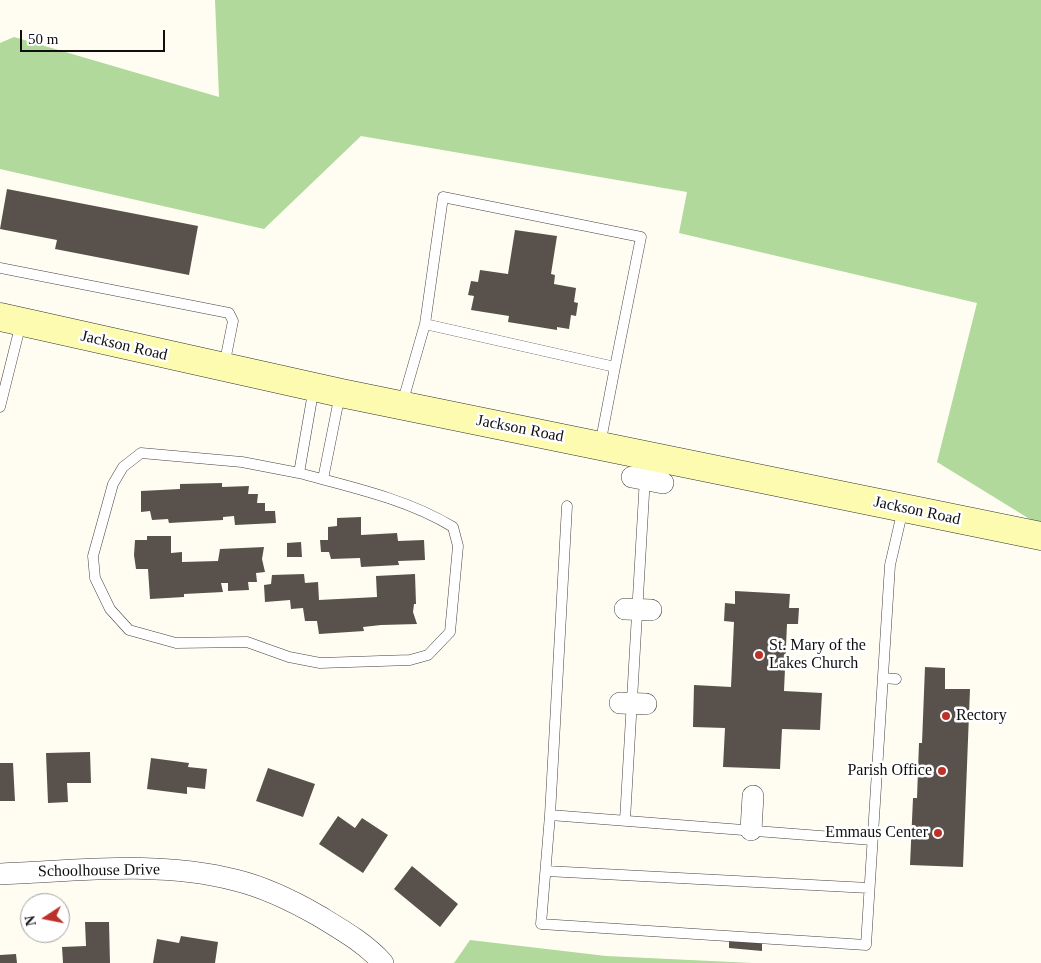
<!DOCTYPE html>
<html>
<head>
<meta charset="utf-8">
<style>
  body { margin:0 }
  #map { position:relative; width:1041px; height:963px; overflow:hidden; background:#fffdf2; font-family:"Times New Roman",serif }
  canvas { display:block }
  .north { position:absolute; left:20px; top:893px; width:50px; height:50px; box-sizing:border-box; background:#fff; border:1px solid #9f9f9f; border-radius:50%; rotate:259deg; font-size:14px; font-weight:700; line-height:20px; text-align:center; color:#0f0f0f }
  .north::after { content:''; display:block; margin:auto; width:18px; height:22px; background:#bc312a; clip-path:polygon(50% 0,100% 100%,50% 72%,0 100%) }
  .scale { position:absolute; left:20px; top:30px; width:145px; height:22px; box-sizing:border-box; border:2px solid #0f0f0f; border-top:0; padding-left:6px; font-size:15px; line-height:18px; white-space:nowrap; color:#0f0f0f; -webkit-text-stroke:4px #fff; paint-order:stroke }
</style>
</head>
<body>
<div id="map">
<canvas width="1041" height="963"></canvas>
<div class="north">N</div>
<div class="scale">50 m</div>
</div>
<script>
const ctx = document.querySelector('canvas').getContext('2d');
ctx.lineJoin = 'round';
function paint(path, color) { ctx.fillStyle = color; ctx.fill(path, 'evenodd'); }
function stroke(path, color, width, dash) { ctx.strokeStyle = color; ctx.lineWidth = width; ctx.lineCap = dash ? 'butt' : 'round'; ctx.setLineDash(dash || []); ctx.stroke(path); }
function label(font, color, halo, rows, align = 'center') {
  ctx.font = font + ' "Times New Roman",serif'; ctx.lineWidth = 5; ctx.setLineDash([]); ctx.textBaseline = 'middle'; ctx.strokeStyle = halo; ctx.fillStyle = color; for (const [text, x, y, turn = 0] of rows) {
    ctx.save(); ctx.translate(x, y); ctx.rotate((+turn || 0) * Math.PI / 180); ctx.textAlign = isNaN(turn) ? turn : align; if (halo) ctx.strokeText(text, 0, 0); ctx.fillText(text, 0, 0); ctx.restore();
  }
}
const forest = new Path2D(`
  M215,0H1041V526L937,462L977,303L679,233L687,192L361,136L264,229L0,169V43L14,37L219,97Z
  M470,940L606,956L753,963H454Z`);
const building = new Path2D(`
  M7,189L198,226L189,275L55,249L57,240L0,229Z
  M515,230L557,236L551,274L555,275L554,284L576,288L574,302L578,303L576,316L571,315L569,329L557,327V330L508,322L509,316L471,310L474,296L468,295L471,281L478,282L480,270L508,274Z
  M222,483V487L249,486L248,494H258L257,503H265V511H275L276,523L235,525L234,516L223,517V520L169,523L168,519L152,520L150,511L141,512V491L180,489V484Z
  M361,517V535L397,533L398,541L424,540L425,560L398,561L399,565L361,567L360,558L331,559L329,552H321L320,540H328V527L337,526V518Z
  M147,536H171V553L182,552V562L218,561L220,549L264,547L262,559L265,572L256,573L257,582H248L249,590L228,591V583H221L223,592L184,594V597L150,599L148,569H136L134,555L135,540H147Z
  M301,542L302,557H287V543Z
  M304,574L305,583L318,582L319,600L377,597L376,576L415,574L416,604H414L413,612L417,624L381,625L363,627L364,631L319,634L317,621H305L303,608L291,609L290,600L265,602L264,585L271,584L272,575Z
  M735,591L790,594L789,608H799L798,624H787L784,691L822,693L820,730L782,729L780,769L723,767L725,728L693,727L694,685L731,687L734,622L724,621L725,603L735,604Z
  M925,667L945,668V689H970L963,867L910,865L913,798H917L919,743H922Z
  M90,752L91,783H67L68,802L48,803L46,753Z
  M151,758L189,763L188,767L207,769L205,789L187,787V794L147,789Z
  M0,763H13L15,801H0Z
  M268,768L315,784L303,817L256,801Z
  M338,816L355,828L362,818L388,835L363,873L319,844Z
  M412,866L458,904L440,927L394,889Z
  M85,922H109L110,963H63L62,947L86,946Z
  M181,936L218,942L215,963H153L157,939L179,943Z
  M729,940L762,943V951L729,948Z
  M16,954L17,963H0V955Z`);
const lane = new Path2D(`
  M0,268L229,313L233,321L224,366
  M425,324L443,197L641,237L615,367
  M402,404L425,324L615,367L600,445
  M0,407L21,323
  M299,473C351,487 407,499 453,527L458,546L450,632L428,655L410,660L320,663L289,657L247,642L176,643L129,630L110,609L95,578L93,556L113,484L123,467L141,453L242,462L299,473L314,387
  M323,479L340,394
  M567,506L550,815L541,924L866,945L890,565L903,509
  M883,678L896,679
  M550,815L872,840
  M625,820L645,477
  M546,871L869,888`);
const street = new Path2D(`
  M632,477L663,483
  M625,609L651,610
  M620,703L646,704
  M751,830L753,796
  M0,874C78,871 159,860 235,880C264,887 293,901 319,916C342,930 365,943 383,963`);
const secondary = new Path2D(`
  M0,317L341,393L1041,536`);
const markers = [
  [759,655,5,"#bc312a"],
  [946,716,5,"#bc312a"],
  [942,771,5,"#bc312a"],
  [938,833,5,"#bc312a"]
];
const streetNames = [
  ["Jackson Road",124,346,13],
  ["Jackson Road",520,429,11],
  ["Jackson Road",917,511,12],
  ["Schoolhouse Drive",99,871,-1]
];
const poiNames = [
  ["St. Mary of the",769,646],
  ["Lakes Church",769,664],
  ["Rectory",956,716],
  ["Parish Office",932,771,"right"],
  ["Emmaus Center",928,833,"right"]
];
paint(forest, '#b1d99b');
paint(building, '#58514c');
stroke(lane, '#424242', 11);
stroke(street, '#424242', 22);
stroke(secondary, '#313131', 29);
stroke(lane, '#fff', 10);
stroke(street, '#fff', 21);
stroke(secondary, '#fcfbaf', 28);
for (const [x, y, r, color] of markers) { const dot = new Path2D(); dot.arc(x, y, r, 0, 2 * Math.PI); ctx.fillStyle = color; ctx.fill(dot); stroke(dot, '#fff', 2); }
label('16px', '#0f0f0f', '#fff', streetNames);
label('16px', '#0f0f0f', '#fff', poiNames, 'left');
</script>
</body>
</html>
